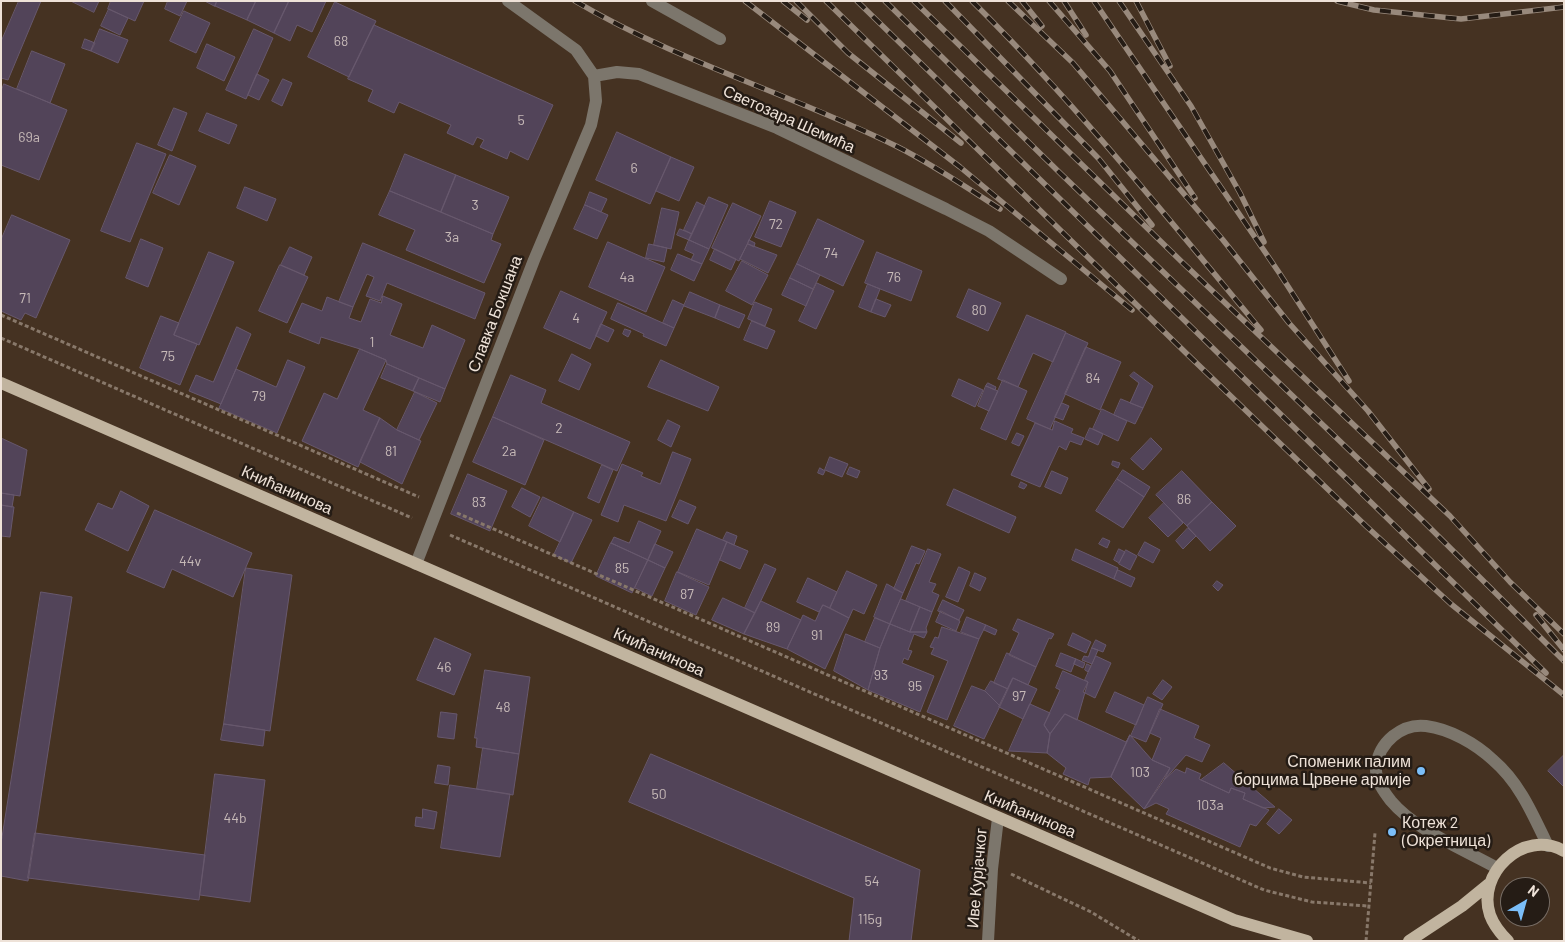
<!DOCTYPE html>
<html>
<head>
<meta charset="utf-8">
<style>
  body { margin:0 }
  #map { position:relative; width:1565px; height:942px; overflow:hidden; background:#453222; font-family:Barlow,sans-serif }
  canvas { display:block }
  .frame { position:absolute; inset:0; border:2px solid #eee2d8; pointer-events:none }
  .north { position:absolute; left:1500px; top:877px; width:50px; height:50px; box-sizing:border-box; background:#251c15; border:1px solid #756b63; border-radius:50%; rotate:38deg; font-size:14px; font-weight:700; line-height:20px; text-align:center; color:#eee2d8 }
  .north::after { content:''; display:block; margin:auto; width:18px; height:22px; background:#7bbef8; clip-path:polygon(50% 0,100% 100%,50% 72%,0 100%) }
</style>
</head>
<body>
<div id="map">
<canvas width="1565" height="942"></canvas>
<div class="frame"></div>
<div class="north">N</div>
</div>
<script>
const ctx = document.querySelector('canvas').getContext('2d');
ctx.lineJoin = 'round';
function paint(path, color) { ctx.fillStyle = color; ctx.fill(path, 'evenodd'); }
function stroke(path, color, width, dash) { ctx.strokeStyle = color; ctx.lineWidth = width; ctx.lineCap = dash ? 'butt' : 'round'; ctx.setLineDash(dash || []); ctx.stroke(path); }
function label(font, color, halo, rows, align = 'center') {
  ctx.font = font + ' Barlow,sans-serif'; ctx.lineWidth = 5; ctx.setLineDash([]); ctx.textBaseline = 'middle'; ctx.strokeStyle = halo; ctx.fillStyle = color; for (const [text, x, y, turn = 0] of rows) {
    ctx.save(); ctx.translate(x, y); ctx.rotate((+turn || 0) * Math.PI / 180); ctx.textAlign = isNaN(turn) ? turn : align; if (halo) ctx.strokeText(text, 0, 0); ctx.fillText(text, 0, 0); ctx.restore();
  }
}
const building = new Path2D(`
  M19,1H41L8,80L1,78V42Z
  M71,1H99L94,12Z
  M111,1H144L135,21L108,9Z
  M168,1H187L180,16L165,9Z
  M205,1H217L215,6Z
  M217,1H256L247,20L215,6Z
  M256,1H289L274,33L247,20Z
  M289,1H326L312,32L297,25L290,41L274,33Z
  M335,2L376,21L349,77L308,57Z
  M109,9L128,18L120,35L101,26Z
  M184,11L210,23L196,53L170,41Z
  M374,25L553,105L528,160L510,151L507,159L480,147L484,140L477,137L473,145L447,133L451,125L399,102L394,113L368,101L373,90L348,79Z
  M100,29L128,40L118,63L91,51Z
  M254,29L273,38L246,99L226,90Z
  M85,39L95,43L91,51L82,48Z
  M207,44L235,57L224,81L197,68Z
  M32,51L65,64L50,103L17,89Z
  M257,74L269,80L259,100L248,95Z
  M283,79L292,83L282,106L272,101Z
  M4,84L67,110L39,180L1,165V92Z
  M174,108L187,113L172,151L158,145Z
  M207,113L237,125L229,144L199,131Z
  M617,132L671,157L650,204L596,180Z
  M137,143L166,154L130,242L101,231Z
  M405,154L456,175L441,212L390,191Z
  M170,155L196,166L179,205L153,193Z
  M671,157L694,167L679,201L656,191Z
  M456,175L509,197L493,234L441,212Z
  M245,187L276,199L267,221L237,208Z
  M390,191L493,234L491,240L501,244L484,283L406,250L415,230L379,215Z
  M590,192L607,199L601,212L585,205Z
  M709,197L728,205L709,249L689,240Z
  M770,201L796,212L781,247L755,237Z
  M697,202L705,206L692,234L684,230Z
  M733,203L761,216L739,261L712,248Z
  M585,205L608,215L597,239L574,229Z
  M662,208L679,212L671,249L654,245Z
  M12,215L70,240L36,318L25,313L21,320L1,311V240Z
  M818,219L864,241L843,286L797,264Z
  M680,229L692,234L689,240L677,235Z
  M141,239L163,248L148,287L126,278Z
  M689,240L709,249L702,264L691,260L694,254L685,250Z
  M749,240L755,243L754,247L748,244Z
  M608,242L665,267L646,312L589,287Z
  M363,243L485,293L475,319L387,283L380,301L366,296L374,277L367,274L353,307L339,302Z
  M649,244L667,248L664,262L646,258Z
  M748,244L777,255L768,273L740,259Z
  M290,247L312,257L304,275L281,265Z
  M715,249L736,259L731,270L710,260Z
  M209,252L234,262L199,345L174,335Z
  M877,252L922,271L911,301L865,283Z
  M678,254L702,264L694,281L671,270Z
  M742,261L768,275L752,305L726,291Z
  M797,264L820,275L813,289L790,278Z
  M280,265L308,277L287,323L259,311Z
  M790,278L813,289L806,306L782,295Z
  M817,283L834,291L816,329L799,321Z
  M868,284L880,289L871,312L859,307Z
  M969,289L1001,303L988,331L957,317Z
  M561,291L607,312L590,349L544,328Z
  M690,292L720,305L715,318L684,306Z
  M383,296L402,304L390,335L423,348L432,325L465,340L445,389L387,364L386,360L360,349L321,337L319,344L289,332L302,303L322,311L327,297L353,307L349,318L361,322L370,299L381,303Z
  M876,299L891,305L885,317L871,312Z
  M673,300L684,305L674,328L663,323Z
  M755,302L772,309L765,326L748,319Z
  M618,303L674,328L666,346L643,336L644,334L611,319Z
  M720,305L745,315L739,328L715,318Z
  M1027,315L1066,332L1053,362L1033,353L1018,387L998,379Z
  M161,316L179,323L174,335L197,344L180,385L140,368Z
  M752,321L775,331L767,349L744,340Z
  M601,324L614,330L608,342L596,336Z
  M237,327L251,334L221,404L189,391L196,375L213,382Z
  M625,329L631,331L628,337L623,334Z
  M1066,333L1088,343L1050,429L1027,419Z
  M1086,347L1121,362L1100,410L1065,394Z
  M360,349L386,360L363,410L380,418L358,467L302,441L324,393L337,399Z
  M572,354L591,364L579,390L559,381Z
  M288,360L305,367L277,433L219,408L236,369L276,387Z
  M661,360L719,387L708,411L648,387Z
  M387,364L419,378L413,391L381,378Z
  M1134,372L1153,386L1143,408L1130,403L1139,383L1130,376Z
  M511,375L546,390L541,403L630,442L617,471L493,417Z
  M419,378L445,389L440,402L413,391Z
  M959,379L983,390L975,407L952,396Z
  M1003,380L1027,391L1006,440L981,429Z
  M988,383L996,387L995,390L986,386Z
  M986,386L998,391L989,411L978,406Z
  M415,392L437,403L419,440L397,430Z
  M1121,399L1143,408L1135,424L1114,415Z
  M1062,403L1069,406L1063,420L1055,417Z
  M1102,409L1127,421L1118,441L1093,429Z
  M493,417L544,440L525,485L473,462Z
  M380,418L397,430L421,441L402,484L360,462Z
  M668,420L680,426L671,447L658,440Z
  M1055,421L1073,429L1071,433L1084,438L1081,445L1070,441L1066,450L1059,446L1040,487L1011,475L1035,423L1052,430Z
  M1090,428L1103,434L1098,445L1085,439Z
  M1017,433L1024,436L1019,446L1012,443Z
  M1,438L27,450L20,496L1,493Z
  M1151,438L1162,449L1143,470L1131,459Z
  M673,452L691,459L666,521L624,505L618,522L601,515L622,464L643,473L641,476L660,484Z
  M830,457L848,464L842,477L825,470Z
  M1113,461L1120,463L1118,468L1112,465Z
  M602,465L613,470L599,503L588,498Z
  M850,467L860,471L857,478L847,474Z
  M820,468L825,471L823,475L818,473Z
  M1123,470L1150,487L1144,497L1117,479Z
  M1052,471L1068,478L1061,494L1045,487Z
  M1182,471L1212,502L1187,526L1156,495Z
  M468,474L507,491L490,531L451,514Z
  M1117,479L1144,497L1123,528L1096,511Z
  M1021,482L1027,485L1024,489L1019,487Z
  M522,488L540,497L530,517L512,507Z
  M954,489L1016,517L1009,533L947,505Z
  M121,491L149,506L128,551L85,530L98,503L112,509Z
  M1,493L14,495L12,507L1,505Z
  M543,497L574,512L560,542L529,526Z
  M680,500L696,507L688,524L672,517Z
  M1212,502L1236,526L1210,551L1187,526Z
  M1164,503L1183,523L1168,537L1149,518Z
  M1,505L14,507L10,537L1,536Z
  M155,510L252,553L233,597L172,569L164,588L127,572Z
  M574,512L592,520L571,563L554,555Z
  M639,521L661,531L648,560L611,543L614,537L629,543Z
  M1188,528L1196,536L1183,549L1176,541Z
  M697,529L727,542L709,585L678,572Z
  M727,532L737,536L734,545L723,540Z
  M1103,538L1110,541L1107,548L1099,544Z
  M727,542L748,551L740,569L720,560Z
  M1145,542L1160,550L1153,563L1138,555Z
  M611,543L648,560L632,593L596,576Z
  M655,544L673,552L665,568L648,560Z
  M912,546L925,551L919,564L916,563L903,593L894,589Z
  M928,549L941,554L929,582L936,584L932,592L939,595L932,612L906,601Z
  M1076,549L1118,568L1114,579L1072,560Z
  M1119,549L1125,552L1119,563L1114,560Z
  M1126,550L1137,556L1130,570L1119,564Z
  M648,560L665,568L652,596L635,588Z
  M765,564L776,569L755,613L745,608Z
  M959,567L970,572L958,602L946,597Z
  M246,568L292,575L270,731L224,724Z
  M1118,570L1135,578L1131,587L1114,579Z
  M847,571L877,585L864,614L853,609L849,618L830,608Z
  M677,572L709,587L696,615L665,601Z
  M975,573L986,578L980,591L970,586Z
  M808,578L837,592L830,608L823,605L819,612L797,602Z
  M1217,581L1223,585L1218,591L1213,586Z
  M887,584L903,593L890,624L874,617Z
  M41,592L72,597L28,881L1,876V844Z
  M723,598L755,613L744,634L712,620Z
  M901,599L920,607L910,632L890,624Z
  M943,600L964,610L959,620L938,611Z
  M761,601L801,620L787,649L744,634Z
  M823,605L849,618L825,669L787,649L803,615L815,621Z
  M920,607L932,612L926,628L927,632H910Z
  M941,611L960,621L956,631L936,622Z
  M967,617L986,625L979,639L961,632Z
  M875,618L890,624L880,648L865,642Z
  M1018,619L1054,634L1051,639L1049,638L1036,667L1009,655L1019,633L1013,630Z
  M890,624L910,632H927L924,638L914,634L908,650L912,651L908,660L904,658L902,663L934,676L920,712L868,690L880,648Z
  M986,625L997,630L995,635L984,630Z
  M942,627L979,639L947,720L927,712L948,661L931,654L934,648L930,647L935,637L938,638Z
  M1073,633L1091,642L1086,653L1068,645Z
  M846,634L880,648L868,690L834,671Z
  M435,638L471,654L454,695L417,680Z
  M1096,640L1106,645L1103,652L1092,648Z
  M1092,648L1098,650L1092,664L1082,660L1084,656L1088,657Z
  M1007,653L1036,667L1028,685L1013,678L1008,689L994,683Z
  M1061,653L1076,659L1071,672L1056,666Z
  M1096,656L1111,663L1095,698L1083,692L1088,682L1085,680Z
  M1076,659L1085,663L1083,668L1074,664Z
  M1087,664L1091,666L1088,672L1085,670Z
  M485,670L530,677L519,754L476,747L477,738H475Z
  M1063,671L1088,682L1077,720L1065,714L1050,734L1044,725L1060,690L1056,688Z
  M1013,678L1037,689L1023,719L999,707Z
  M1163,680L1172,687L1162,700L1153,694Z
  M991,681L1008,689L1000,706L985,691Z
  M972,686L985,691L1000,706L984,739L954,726Z
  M1115,692L1144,705L1136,725L1106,712Z
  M1148,697L1163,704L1146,742L1131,736Z
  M1030,704L1050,713L1044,725L1050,734L1047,753L1009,751Z
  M1160,709L1199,726L1194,738L1210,745L1202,762L1186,755L1164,780L1170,768L1152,760L1161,738L1150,733Z
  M441,712L457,714L454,739L438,737Z
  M1065,714L1126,742L1130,735L1111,777L1090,778L1088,785L1063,774L1066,768L1047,753L1050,734Z
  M224,724L265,730L263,746L221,740Z
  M1130,735L1152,760L1170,768L1144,809L1111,777Z
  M483,748L519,754L513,795L477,789Z
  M651,754L920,870L911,941H849L854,898L629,802Z
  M1564,755V787L1548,771Z
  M1224,763L1275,807L1263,808L1243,799L1245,793L1231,788L1229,793L1201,780Z
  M438,765L450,767L448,785L435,783Z
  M1187,768L1201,774L1199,779L1229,793L1231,788L1245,793L1243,799L1269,810L1256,826L1250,824L1240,847L1166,814L1169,809L1156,803L1144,809L1164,780L1176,769L1185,773Z
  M215,774L265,780L250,902L200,895Z
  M450,785L510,794L500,857L441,848Z
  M423,809L437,812L434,829L415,826L416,817L422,818Z
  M1279,809L1292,820L1279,834L1267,824Z
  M35,833L205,855L199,900L28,878Z`);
const path = new Path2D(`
  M1,315L419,497
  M1,338L412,518
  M457,513L1270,868L1303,877L1371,883
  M450,535L1264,890L1312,902L1368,906
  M1011,874L1091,912L1139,941
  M1366,941L1375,833`);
const minor = new Path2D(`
  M508,1L576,50L594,76
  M652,1L720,39
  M594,76L617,72L639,74L777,128L946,209L989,231L1061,279
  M416,564L534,260L591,125L596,101L594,76
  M1497,868C1465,850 1415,830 1391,801C1384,792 1375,780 1376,767C1379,742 1402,723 1426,726C1450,729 1476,744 1493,760C1520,783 1533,815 1548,846
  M988,941L992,869L998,818`);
const major = new Path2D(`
  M1,383L1234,920L1307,941
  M1409,941L1462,906L1489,884
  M1508,941C1500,933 1494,926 1490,915C1476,874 1523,828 1564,851`);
const rail = new Path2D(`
  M575,1C676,61 791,94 896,146C932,164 966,187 1000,209
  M745,1L960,167L1132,310
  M783,1L807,20
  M796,1L848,53L961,143
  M826,1L1186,353L1366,526L1451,604L1564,695
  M857,1L1546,673
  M885,1L1060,173L1418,516L1564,661
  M914,1L1184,264L1450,516L1510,582L1564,634
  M945,1L1099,159L1152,225
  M972,1C1076,104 1168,218 1261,330
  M1008,1L1073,63L1223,240L1289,323L1368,411L1429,489
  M1022,1L1042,26
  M1049,1L1110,71L1195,198
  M1064,1L1086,35
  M1094,1L1280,274L1349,381
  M1119,1L1191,106L1240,193L1264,242
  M1136,1L1170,66
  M1337,1L1374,10L1461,19L1564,7
  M1536,615L1564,650`);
const markers = [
  [1421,771,5,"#7bbef8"],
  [1392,832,5,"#7bbef8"]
];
const numberNames = [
  ["68",341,41],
  ["5",521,120],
  ["69a",29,137],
  ["6",634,168],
  ["3",475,205],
  ["72",776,224],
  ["3a",452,237],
  ["74",831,253],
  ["4a",627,277],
  ["76",894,277],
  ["71",25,298],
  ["80",979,310],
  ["4",576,318],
  ["1",372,342],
  ["75",168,356],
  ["84",1093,378],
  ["79",259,396],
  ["2",559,428],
  ["81",391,451],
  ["2a",509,451],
  ["86",1184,499],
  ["83",479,502],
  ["44v",190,561],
  ["85",622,568],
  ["87",687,594],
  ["89",773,627],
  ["91",817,635],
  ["46",444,667],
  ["93",881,675],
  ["95",915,686],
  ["97",1019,696],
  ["48",503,707],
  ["103",1140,772],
  ["50",659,794],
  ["103a",1210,805],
  ["44b",235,818],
  ["54",872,881],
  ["115g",870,919]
];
const streetNames = [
  ["Светозара Шемића",789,119,24],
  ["Славка Бокшана",495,314,-69],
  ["Книћанинова",287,490,24],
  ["Книћанинова",659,652,24],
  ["Книћанинова",1030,814,23],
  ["Иве Курјачког",977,878,-85]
];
const poiNames = [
  ["Споменик палим",1411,762],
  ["борцима Црвене армије",1411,780],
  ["Котеж 2",1402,823,"left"],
  ["(Окретница)",1402,841,"left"]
];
paint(building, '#524459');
stroke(building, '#67586d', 1);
stroke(path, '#88786a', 3, [4, 2.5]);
stroke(minor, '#7c766c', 12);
stroke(major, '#c1b49f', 12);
stroke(rail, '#98897c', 5.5);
stroke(rail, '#251c15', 4, [11]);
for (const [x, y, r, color] of markers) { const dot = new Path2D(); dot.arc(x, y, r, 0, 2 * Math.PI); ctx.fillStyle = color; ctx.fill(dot); stroke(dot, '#251c15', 2); }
label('14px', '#c7bab8', null, numberNames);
label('16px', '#eee2d8', '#251c15', streetNames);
label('16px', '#eee2d8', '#251c15', poiNames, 'right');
</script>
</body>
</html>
